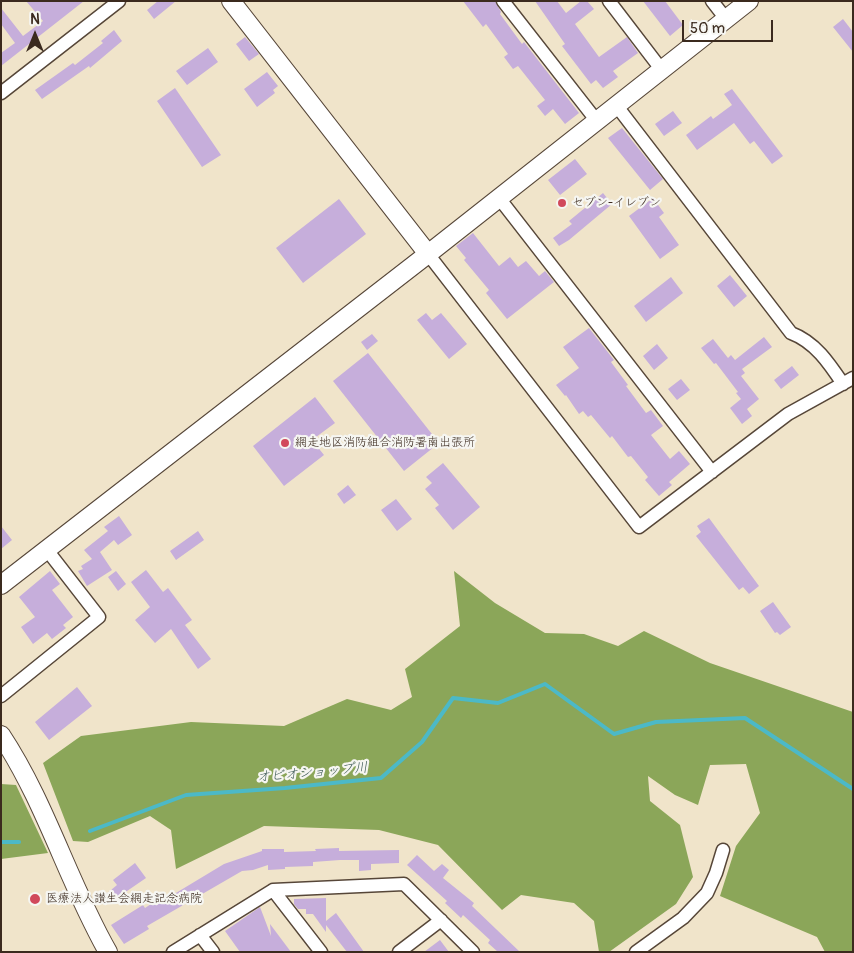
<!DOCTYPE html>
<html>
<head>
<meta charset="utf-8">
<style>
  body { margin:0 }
  #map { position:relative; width:854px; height:953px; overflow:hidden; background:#f0e4ca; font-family:Pangolin,sans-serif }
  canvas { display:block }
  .frame { position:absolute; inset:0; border:2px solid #3b2a1e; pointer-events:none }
  .north { position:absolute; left:10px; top:10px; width:50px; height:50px; -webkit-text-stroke:4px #f6f6f2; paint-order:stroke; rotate:0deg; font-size:14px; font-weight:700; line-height:20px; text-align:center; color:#3b2a1e }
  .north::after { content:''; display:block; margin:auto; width:18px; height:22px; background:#3b2a1e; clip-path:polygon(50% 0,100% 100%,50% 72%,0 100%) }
  .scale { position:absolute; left:682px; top:20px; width:91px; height:22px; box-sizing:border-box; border:2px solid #3b2a1e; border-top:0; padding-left:6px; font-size:15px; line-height:18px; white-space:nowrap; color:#3b2a1e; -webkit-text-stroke:4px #f6f6f2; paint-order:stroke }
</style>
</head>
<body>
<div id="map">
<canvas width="854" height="953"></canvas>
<div class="frame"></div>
<div class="north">N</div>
<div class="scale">50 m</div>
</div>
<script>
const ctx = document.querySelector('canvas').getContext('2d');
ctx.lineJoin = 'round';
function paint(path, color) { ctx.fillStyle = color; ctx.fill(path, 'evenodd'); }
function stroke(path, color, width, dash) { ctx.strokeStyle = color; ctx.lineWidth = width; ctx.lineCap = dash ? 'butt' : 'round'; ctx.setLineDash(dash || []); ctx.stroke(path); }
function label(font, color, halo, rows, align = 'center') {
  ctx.font = font + ' Pangolin,"Klee One",sans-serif'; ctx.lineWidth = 4.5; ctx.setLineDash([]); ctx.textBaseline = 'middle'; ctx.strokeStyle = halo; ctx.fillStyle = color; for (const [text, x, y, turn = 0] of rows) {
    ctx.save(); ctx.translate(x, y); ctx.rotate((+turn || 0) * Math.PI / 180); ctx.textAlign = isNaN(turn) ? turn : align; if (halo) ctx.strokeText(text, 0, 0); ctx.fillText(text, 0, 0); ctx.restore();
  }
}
const forest = new Path2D(`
  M454,571L495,603L545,633L584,634L618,646L644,631L710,663L853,712V952H825L817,937L720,896L736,846L760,813L746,764L710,765L698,805L675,795L648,776L650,801L680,825L693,877L676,904L609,952H599L594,921L574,903L521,895L502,910L438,845L379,830L264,826L176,869L171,830L150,816L88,842L73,841L43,763L81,736L191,722L284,726L347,699L391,710L412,697L405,669L460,626Z
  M1,784L16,785L48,853L1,859Z`);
const stream = new Path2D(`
  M90,831L186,795L285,788L381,778L422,742L453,698L498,703L545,684L614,734L656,722L745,718L853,789
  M1,842H19`);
const building = new Path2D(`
  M26,1H84L1,66V53L15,43L1,24V8L23,36L43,21Z
  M158,1H176L154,19L147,10Z
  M463,1H495L501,12L500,14L522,44L524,42L579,113L565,124L553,109L545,116L537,106L545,100L518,66L513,69L504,57L508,54L486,24L483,27Z
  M535,1H557L566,13L581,1H587L594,9L575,24L599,57L627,37L638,53L613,71L618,77L603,88L596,80L591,84L562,46L565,44Z
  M643,1H665L683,25L670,36Z
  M843,19L853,32V52L833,27Z
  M114,30L122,41L90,68L89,66L42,99L35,90L73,63L75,65L103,43L101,41Z
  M245,37L259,54L249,61L236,44Z
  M208,48L218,62L187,85L176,71Z
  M267,72L278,86L273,90L275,93L257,107L244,89Z
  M175,88L221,155L202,167L157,101Z
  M732,89L783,156L772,164L754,141L750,144L734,123L697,150L686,135L711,116L713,119L732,105L724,94Z
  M673,111L682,123L664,136L655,124Z
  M622,128L663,179L650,190L608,138Z
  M575,159L587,174L560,195L548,180Z
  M603,193L612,204L569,240L559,246L553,238L572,224L569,221Z
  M653,198L664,213L659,217L679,245L660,259L629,216Z
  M339,199L366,234L303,283L276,248Z
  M473,233L499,266L510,257L518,267L526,261L539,276L545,271L554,282L507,319L486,293L489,290L464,260L466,258L456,246Z
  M730,275L747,296L734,307L717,286Z
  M671,277L683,293L646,322L634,306Z
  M426,313L432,320L441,313L467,344L449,359L417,320Z
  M589,328L614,360L611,362L628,385L626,386L646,413L651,410L663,426L651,435L670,459L679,451L690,464L669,482L672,485L659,496L645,480L648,477L631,456L628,457L612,436L610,438L591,415L588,417L583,411L579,414L566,395L565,396L556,385L579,368L563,347Z
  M372,334L378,341L367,350L361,342Z
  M764,337L772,347L742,369L745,373L741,376L759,399L747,409L752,416L742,424L730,408L741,399L736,393L738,392L716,363L714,364L701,348L713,339L728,358L731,355L735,360Z
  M657,344L668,358L654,370L643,356Z
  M368,353L439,443L404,471L333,381Z
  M792,366L799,375L781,389L774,380Z
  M681,379L690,390L677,400L668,389Z
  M315,397L335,423L312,440L324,455L284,486L253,446Z
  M443,463L480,507L453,530L435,508L439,505L425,489L432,483L426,477Z
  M348,485L356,495L344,504L337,494Z
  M396,499L412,519L397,531L381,510Z
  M119,516L132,535L118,545L114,540L100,552L112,570L87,586L78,571L83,569L81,566L92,559L84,550L108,531L104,527Z
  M709,518L759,586L749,594L743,587L739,590L696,536L701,532L697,526Z
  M1,526L12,540L1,549Z
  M198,531L204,540L176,560L170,551Z
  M146,570L163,592L168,588L192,620L185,625L211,659L198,669L171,629L155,643L135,620L150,607L131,582Z
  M50,571L60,584L52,590L73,617L63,625L66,628L52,639L47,633L33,644L21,627L35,617L19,597Z
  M116,571L126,584L118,591L108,577Z
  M773,602L791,627L780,635L777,632L775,633L760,611Z
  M77,687L92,706L49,740L35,722Z
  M339,848V851L399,850V863L371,864V870L359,871V860H340L313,862V866L285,867V869L268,870V865L253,870L242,871L147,926L149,929L124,944L111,925L143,905L145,908L154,902L156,905L224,864L262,851V849H284V852L316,851L315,849Z
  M417,855L434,871L442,864L449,870L443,878L474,903L472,906L520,952H498L488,943L490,940L463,915L461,918L445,903L447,901L407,865Z
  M135,863L146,878L111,902L105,895L117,885L113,880Z
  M326,898V921L336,913L364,952H347L326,925V932L313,914H306V909H298L294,904V899Z
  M260,907L271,936L270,924L291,952H240L225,931Z
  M440,940L449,952H424Z`);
const street = new Path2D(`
  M503,1L596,120
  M609,1L661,69
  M712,1L726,19
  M1,93L119,1
  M616,105L791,333C815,342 829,363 843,384
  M499,198L712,472
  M428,254L639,527L788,414L853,378
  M1,696L99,617L47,550
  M273,890L321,952
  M200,935L213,952
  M173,952L273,890L404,884L473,952
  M399,952L441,920
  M636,952L683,918L707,893L716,873L723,850`);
const secondary = new Path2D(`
  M231,1L428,254
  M1,585L428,254L749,1
  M1,735C46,803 68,882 108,952`);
const markers = [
  [562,203,5,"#d1495b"],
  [285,443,5,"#d1495b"],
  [35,899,6,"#d1495b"]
];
const poiNames = [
  ["セブン-イレブン",572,203],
  ["網走地区消防組合消防署南出張所",295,443],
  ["医療法人讃生会網走記念病院",46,899]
];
const waterNames = [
  ["オビオショップ川",312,773,-5]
];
paint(forest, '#8ba659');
stroke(stream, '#4cb9c7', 4);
paint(building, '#c6aedb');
stroke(street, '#564638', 15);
stroke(secondary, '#564638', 20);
stroke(street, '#fff', 12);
stroke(secondary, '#fff', 18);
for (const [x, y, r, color] of markers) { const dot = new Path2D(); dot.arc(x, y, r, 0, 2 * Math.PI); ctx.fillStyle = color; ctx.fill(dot); stroke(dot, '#f6f6f2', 2); }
label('12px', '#3b2a1e', '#f6f6f2', poiNames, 'left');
label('italic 14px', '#415c59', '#f6f6f2', waterNames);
</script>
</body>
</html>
